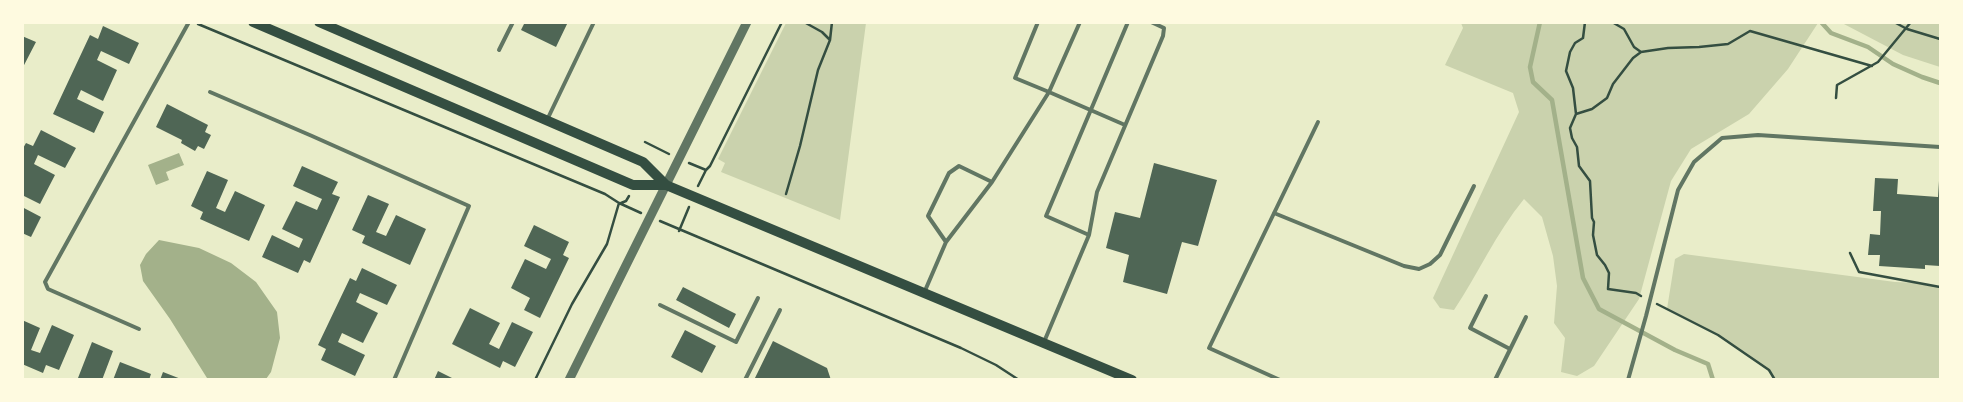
<!DOCTYPE html>
<html>
<head>
<meta charset="utf-8">
<style>
  body { margin:0 }
  #map { position:relative; width:1963px; height:402px; overflow:hidden; background:#e9edc9; font-family:Mulish,sans-serif }
  canvas { display:block }
  .frame { position:absolute; inset:0; border:24px solid #fefae0; pointer-events:none }
</style>
</head>
<body>
<div id="map">
<canvas width="1963" height="402"></canvas>
<div class="frame"></div>
</div>
<script>
const ctx = document.querySelector('canvas').getContext('2d');
ctx.lineJoin = 'round';
function paint(path, color) { ctx.fillStyle = color; ctx.fill(path, 'evenodd'); }
function stroke(path, color, width, dash) { ctx.strokeStyle = color; ctx.lineWidth = width; ctx.lineCap = dash ? 'butt' : 'round'; ctx.setLineDash(dash || []); ctx.stroke(path); }
const green = new Path2D(`
  M786,23H866L840,220L721,172L725,163L718,159Z
  M1461,23H1818L1788,69L1749,114L1691,149L1671,181L1639,299L1594,366L1577,376L1561,372L1565,338L1554,323L1557,286L1553,256L1542,217L1524,199C1496,233 1478,274 1454,310L1440,308L1433,298L1519,112L1513,93L1445,65L1463,28Z
  M1842,23H1940V67L1903,55Z
  M1684,254L1895,282L1921,283L1940,287V379H1775C1759,354 1695,323 1667,309L1675,259Z`);
const water = new Path2D(`
  M179,153L184,165L166,172L169,180L156,185L148,165Z
  M159,240L199,248L231,263L256,282L277,312L280,338L271,372L266,379L209,380L207,378L170,319L143,281L140,265L146,254Z`);
const stream = new Path2D(`
  M1540,22L1530,67L1533,82L1552,100L1583,278L1599,309L1675,350L1708,364L1713,380
  M1821,22L1831,33L1868,47L1893,64L1922,77L1940,83`);
const building = new Path2D(`
  M525,22H568L556,47L521,30Z
  M103,26L139,43L129,64L101,51L97,60L117,70L103,101L81,90L77,99L104,112L94,133L53,114L90,35L98,39Z
  M22,36L36,42L22,69Z
  M167,104L208,125L205,132L211,135L204,149L198,146L195,151L181,143L182,140L156,127Z
  M41,130L76,148L65,168L38,155L34,164L55,175L40,204L22,195V150L26,143L33,146Z
  M1154,163L1217,180L1198,246L1182,242L1167,294L1123,282L1129,255L1106,248L1115,212L1140,218Z
  M302,166L338,182L332,194L340,197L310,263L304,260L298,273L262,257L272,235L299,248L303,239L282,229L296,201L317,210L322,199L293,186Z
  M207,171L228,180L216,208L225,212L235,191L265,205L249,241L200,219L203,212L191,206Z
  M1875,178L1898,179L1897,194L1938,197L1939,181H1940V266L1925,265V269L1879,266L1880,255H1868L1870,234L1880,235L1881,211H1873Z
  M368,195L389,204L376,232L386,236L396,215L426,229L410,265L362,243L365,236L352,230Z
  M22,207L41,217L31,237L22,233Z
  M534,225L569,242L563,255L569,258L540,318L524,310L530,298L511,288L525,259L546,269L551,259L524,246Z
  M362,268L397,285L387,305L360,293L356,302L378,313L363,343L342,333L338,342L365,355L355,376L321,360L326,349L318,345L350,278L356,281Z
  M683,287L736,314L729,328L676,300Z
  M470,308L500,323L489,344L499,349L512,322L533,332L515,367L503,361L500,368L452,344Z
  M22,320L40,328L31,350L40,353L52,325L74,335L59,370L46,365L43,373L22,364Z
  M685,330L716,346L702,373L671,357Z
  M773,341L827,368L831,380H754Z
  M92,342L113,351L102,380H80L78,378Z
  M120,362L151,374L149,380H113Z
  M438,371L456,380H434Z
  M163,372L181,379V380H160Z`);
const path = new Path2D(`
  M804,22L822,32L830,40
  M1585,22L1583,38L1575,43L1570,52L1566,71L1573,88L1576,114L1570,128L1572,138L1577,147L1579,166L1590,181L1592,218L1594,222L1593,235L1597,255L1605,265L1609,273L1608,289L1636,293L1641,296
  M1612,22L1624,29L1634,47L1641,52
  M1894,22L1907,29L1940,39
  M198,24L605,194L619,203L641,213
  M1836,98L1837,85L1878,62L1911,22
  M1576,114L1592,109L1607,98L1613,84L1633,58L1641,52L1668,48L1699,47L1728,44L1750,31L1872,66
  M645,142L669,154
  M689,163L706,170L710,166L782,22
  M698,186L706,170
  M786,194L800,146L818,70L830,40L832,22
  M621,203L626,201L629,196
  M660,221L961,348L996,365L1019,380
  M679,231L689,207
  M1850,253L1859,272L1940,287
  M1657,304L1718,335L1769,370L1775,380
  M535,380L572,304L607,244L619,203`);
const service = new Path2D(`
  M1038,22L1015,78L1049,92L1080,22
  M499,50L513,22
  M210,92L312,136L469,206L394,380
  M547,120L594,22
  M1274,213L1404,266L1419,269L1430,264L1440,255L1474,186
  M1089,235L1097,192L1163,36L1164,28L1151,22
  M946,242L928,216L949,173L959,166L992,182
  M924,293L946,242L992,182L1049,92L1125,125
  M1486,296L1470,328L1510,349
  M660,305L736,342L758,298
  M139,329L48,289L45,282L189,22
  M1044,342L1089,235L1046,216L1128,22
  M745,380L780,310
  M1280,380L1209,348L1318,122
  M1495,380L1526,317
  M1628,380L1646,316L1678,190L1694,162L1722,138L1758,135L1940,147`);
const tertiary = new Path2D(`
  M569,380L747,22`);
const secondary = new Path2D(`
  M253,22L633,185H666
  M319,22L643,162L666,185L1132,380`);
paint(green, '#cad2ad');
paint(water, '#a3b18a');
stroke(stream, '#a3b18a', 4.5);
paint(building, '#4f6655');
stroke(path, '#344e41', 2.5);
stroke(service, '#617663', 4);
stroke(tertiary, '#617663', 9);
stroke(secondary, '#344e41', 10);
</script>
</body>
</html>
